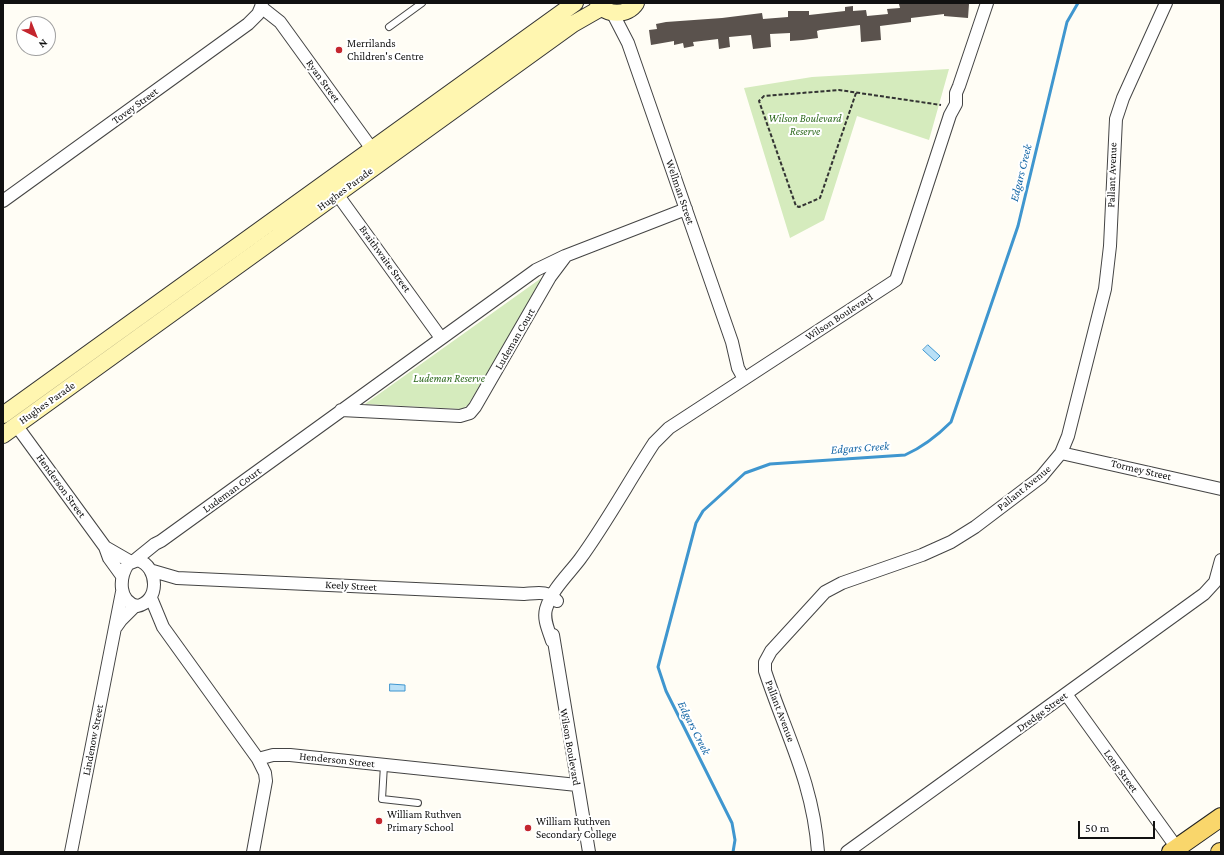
<!DOCTYPE html>
<html>
<head>
<meta charset="utf-8">
<style>
  body { margin:0 }
  #map { position:relative; width:1224px; height:855px; overflow:hidden; background:#fffdf5; font-family:"Crimson Pro",serif }
  canvas { display:block }
  .frame { position:absolute; inset:0; border:4px solid #111; pointer-events:none }
  .north { position:absolute; left:16px; top:16px; width:40px; height:40px; box-sizing:border-box; background:#fff; border:1px solid #a0a0a0; border-radius:50%; rotate:137deg; font-size:11px; font-weight:700; line-height:16px; text-align:center; color:#111 }
  .north::after { content:''; display:block; margin:auto; width:14px; height:18px; background:#c4262e; clip-path:polygon(50% 0,100% 100%,50% 72%,0 100%) }
  .scale { position:absolute; left:1078px; top:821px; width:77px; height:18px; box-sizing:border-box; border:2px solid #111; border-top:0; padding-left:5px; font-size:12px; line-height:14px; white-space:nowrap; color:#111; -webkit-text-stroke:3px #fff; paint-order:stroke }
</style>
</head>
<body>
<div id="map">
<canvas width="1224" height="855"></canvas>
<div class="frame"></div>
<div class="north">N</div>
<div class="scale">50 m</div>
</div>
<script>
const ctx = document.querySelector('canvas').getContext('2d');
ctx.lineJoin = 'round';
function paint(path, color) { ctx.fillStyle = color; ctx.fill(path, 'evenodd'); }
function stroke(path, color, width, dash) { ctx.strokeStyle = color; ctx.lineWidth = width; ctx.lineCap = dash ? 'butt' : 'round'; ctx.setLineDash(dash || []); ctx.stroke(path); }
function label(font, color, halo, rows, align = 'center') {
  ctx.font = font + ' "Crimson Pro",serif'; ctx.lineWidth = 4; ctx.setLineDash([]); ctx.textBaseline = 'middle'; ctx.strokeStyle = halo; ctx.fillStyle = color; for (const [text, x, y, turn = 0] of rows) {
    ctx.save(); ctx.translate(x, y); ctx.rotate((+turn || 0) * Math.PI / 180); ctx.textAlign = isNaN(turn) ? turn : align; if (halo) ctx.strokeText(text, 0, 0); ctx.fillText(text, 0, 0); ctx.restore();
  }
}
const green = new Path2D(`
  M949,69L929,140L857,116L824,220L790,238L744,88L812,77Z
  M547,274L468,405L462,409L365,404Z`);
const water = new Path2D(`
  M928,345L940,356L935,361L923,350Z
  M390,684L405,685V691H390Z`);
const stream = new Path2D(`
  M733,852L735,840L732,823L666,691L658,667L696,523L703,511L745,473L770,464L905,455C923,447 937,436 951,422L1018,226L1067,22L1078,3`);
const building = new Path2D(`
  M965,3L969,4L968,18L944,16V14L911,18V22L880,26L881,40L861,42L860,25L820,30L817,31L818,38L803,40L790,41V33L770,34L771,47L753,49L751,35L729,37L730,47L719,49L718,39L693,42L694,46L684,48L683,43L674,45V41L651,45L649,30L657,29L656,24L666,22L722,18L762,13L763,19L788,17V11H809V15L845,11V7L853,6V11L866,10L867,16L888,14L887,9L900,8L899,4Z`);
const path = new Path2D(`
  M856,93L820,198L799,207L796,206L759,101L764,96L839,90L941,105`);
const lane = new Path2D(`
  M389,27L422,3
  M384,765L382,799L418,803`);
const street = new Path2D(`
  M262,3L261,7L280,22L377,156
  M612,12L628,43L732,342L738,368L744,379
  M332,187L441,338
  M3,201L248,24L258,14L261,7
  M341,410L460,416L470,413L475,407L550,277L565,257
  M16,425L105,547L109,558L122,576
  M1061,453L1221,489
  M105,547L131,562
  M138,560C159,567 160,602 137,606C118,601 119,578 128,564Z
  M134,561L155,544L161,541L536,270L565,256L686,209
  M153,571L177,578L524,594C537,593 548,590 557,601
  M151,598L163,627L258,759L273,755H290L577,785
  M116,627L121,620L135,606
  M553,635L589,852
  M552,641C549,631 543,620 546,609C552,589 568,575 580,559C607,522 629,481 654,443L669,428L896,280L950,115L956,104V93L959,86L987,3
  M1066,694L1177,848
  M71,852L122,592
  M253,852L266,781L265,773L258,759
  M818,852C813,782 786,735 765,671V662L771,651L825,592L842,583L922,555L951,542L975,527L1041,477L1061,453L1068,436L1105,289L1110,246L1116,119L1123,98L1166,3
  M847,852L1204,594L1215,582L1221,560`);
const secondary = new Path2D(`
  M598,3C606,16 628,16 636,3
  M3,415L575,3
  M3,435L573,24L601,8`);
const primary = new Path2D(`
  M1171,852L1221,817
  M1220,852H1221`);
const markers = [
  [339,50,4,"#c4262e"],
  [379,821,4,"#c4262e"],
  [528,828,4,"#c4262e"]
];
const poiNames = [
  ["Merrilands",347,44],
  ["Children's Centre",347,57],
  ["William Ruthven",387,815],
  ["Primary School",387,828],
  ["William Ruthven",536,822],
  ["Secondary College",536,835]
];
const streetNames = [
  ["Ryan Street",323,81,54],
  ["Tovey Street",135,106,-36],
  ["Pallant Avenue",1112,175,-88],
  ["Hughes Parade",345,189,-36],
  ["Wellman Street",680,192,71],
  ["Braithwaite Street",385,259,54],
  ["Wilson Boulevard",839,317,-33],
  ["Ludeman Court",515,339,-60],
  ["Hughes Parade",47,403,-35],
  ["Tormey Street",1141,470,13],
  ["Henderson Street",61,486,54],
  ["Pallant Avenue",1024,488,-39],
  ["Ludeman Court",232,490,-36],
  ["Keely Street",351,586,3],
  ["Pallant Avenue",780,711,69],
  ["Dredge Street",1042,712,-36],
  ["Lindenow Street",93,740,-79],
  ["Wilson Boulevard",570,747,80],
  ["Henderson Street",337,760,6],
  ["Long Street",1121,771,54]
];
const parkNames = [
  ["Wilson Boulevard",805,119],
  ["Reserve",805,132],
  ["Ludeman Reserve",449,379]
];
const waterNames = [
  ["Edgars Creek",1021,173,-76],
  ["Edgars Creek",860,448,-4],
  ["Edgars Creek",694,728,63]
];
paint(green, '#d5ebbd');
paint(water, '#b9e0f7');
stroke(water, '#3f96cf', 1);
stroke(stream, '#3f96cf', 3);
paint(building, '#5a524d');
stroke(lane, '#444', 8);
stroke(street, '#444', 14);
stroke(secondary, '#333', 18);
stroke(primary, '#222', 20);
stroke(path, '#333', 2, [4, 2]);
stroke(lane, '#fff', 6);
stroke(street, '#fff', 12);
stroke(secondary, '#fff6b0', 16);
stroke(primary, '#f9d66b', 18);
for (const [x, y, r, color] of markers) { const dot = new Path2D(); dot.arc(x, y, r, 0, 2 * Math.PI); ctx.fillStyle = color; ctx.fill(dot); stroke(dot, '#fff', 1.5); }
label('11px', '#111', '#fff', poiNames, 'left');
label('11px', '#111', '#fff', streetNames);
label('italic 11px', '#2f6b1f', '#fff', parkNames);
label('italic 12px', '#1768a6', '#fff', waterNames);
</script>
</body>
</html>
